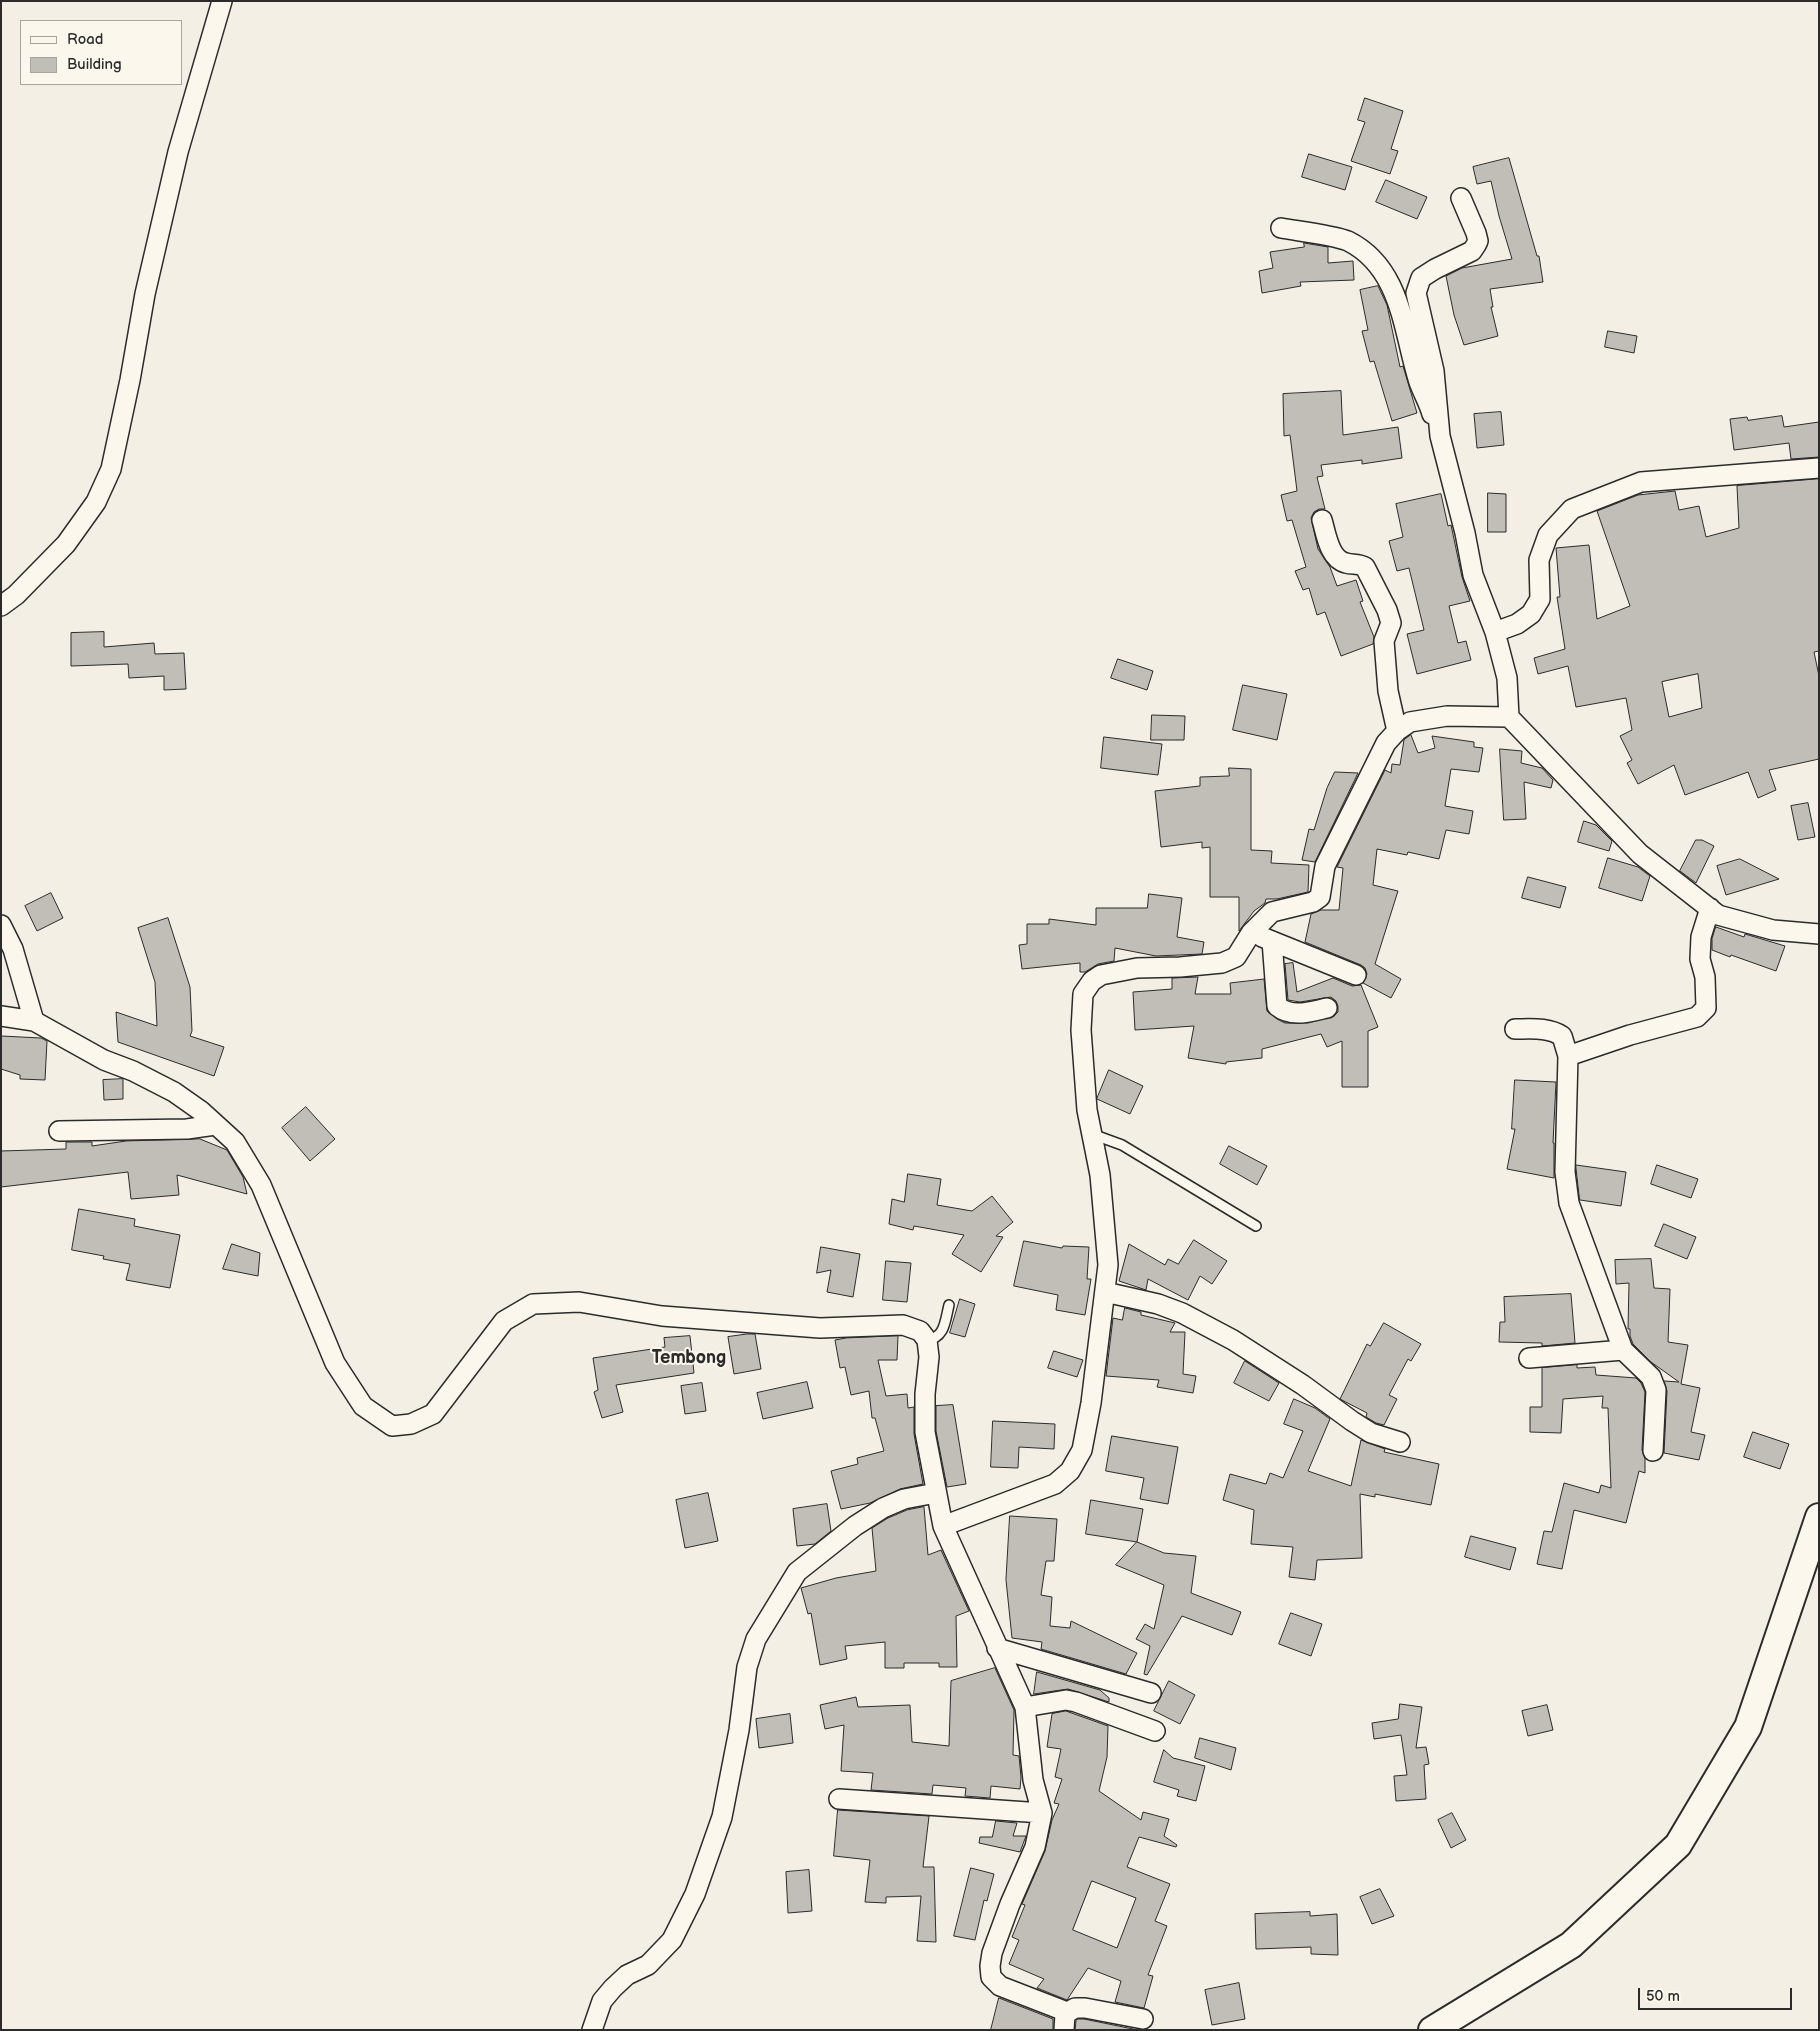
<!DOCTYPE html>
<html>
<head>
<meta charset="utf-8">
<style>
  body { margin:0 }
  #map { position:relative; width:1820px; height:2031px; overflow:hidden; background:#f3efe4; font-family:"Balsamiq Sans",sans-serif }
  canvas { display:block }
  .frame { position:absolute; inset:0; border:2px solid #2b2b2b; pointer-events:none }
  .legend { position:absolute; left:20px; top:20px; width:162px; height:65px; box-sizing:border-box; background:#fbf7ec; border:1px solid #a8a59f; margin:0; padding:6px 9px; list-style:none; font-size:15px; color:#2b2b2b }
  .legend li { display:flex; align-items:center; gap:10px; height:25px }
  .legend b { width:25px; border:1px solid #a8a59f }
  .scale { position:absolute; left:1638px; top:1988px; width:154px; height:22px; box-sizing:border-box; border:2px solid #2b2b2b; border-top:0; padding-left:6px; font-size:15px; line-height:18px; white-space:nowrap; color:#2b2b2b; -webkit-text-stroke:4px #fbf7ec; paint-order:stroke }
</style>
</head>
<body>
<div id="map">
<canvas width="1820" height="2031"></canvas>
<div class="frame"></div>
<ul class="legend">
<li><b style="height:6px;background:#fbf7ec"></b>Road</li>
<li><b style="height:14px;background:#c0beb6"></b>Building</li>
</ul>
<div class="scale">50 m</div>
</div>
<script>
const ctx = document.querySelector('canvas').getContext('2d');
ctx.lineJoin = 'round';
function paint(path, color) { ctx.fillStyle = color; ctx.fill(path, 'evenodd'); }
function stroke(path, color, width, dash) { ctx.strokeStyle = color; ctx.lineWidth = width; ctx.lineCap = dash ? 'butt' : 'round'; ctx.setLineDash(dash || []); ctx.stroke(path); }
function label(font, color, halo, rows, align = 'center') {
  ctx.font = font + ' "Balsamiq Sans",sans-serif'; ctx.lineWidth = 4; ctx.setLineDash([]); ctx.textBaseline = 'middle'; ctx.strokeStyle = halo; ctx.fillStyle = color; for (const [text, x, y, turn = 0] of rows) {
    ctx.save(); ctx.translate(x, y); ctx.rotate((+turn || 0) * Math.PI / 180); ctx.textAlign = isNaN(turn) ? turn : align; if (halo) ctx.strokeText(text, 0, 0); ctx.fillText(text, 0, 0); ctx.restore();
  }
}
const building = new Path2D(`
  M1365,98L1403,111L1391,149L1398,151L1390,174L1351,161L1365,122L1358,120Z
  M1309,154L1352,167L1345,190L1302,177Z
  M1509,158L1537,256H1539L1543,282L1490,289L1493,307H1491L1498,336L1464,345L1454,315L1446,276L1462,268L1512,259L1499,216L1491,181L1477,184L1473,167Z
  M1386,180L1427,197L1417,219L1376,202Z
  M1304,243L1328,247V263L1353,261L1354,280L1300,282L1301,286L1262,293L1259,271L1273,268L1270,252L1304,247Z
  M1378,286L1387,305L1400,367L1403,366L1417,413L1392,421L1374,361L1370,362L1362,331L1368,330L1360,290Z
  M1608,331L1637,336L1634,353L1605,347Z
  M1341,391L1343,435L1398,427L1402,458L1362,464V460L1321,465L1323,476L1317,477L1325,509H1319L1314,512L1311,518L1318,549L1330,567L1337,586L1356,580L1363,601L1360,602L1374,637L1373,644L1341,656L1325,612L1317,615L1309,588L1303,590L1295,571L1306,567L1292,520L1287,521L1281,495L1297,491L1290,435L1284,436L1283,394Z
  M1501,412L1504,445L1477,448L1474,414Z
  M1782,416L1784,427L1819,422V457L1791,459L1789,443L1734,450L1730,419L1747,417L1748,420Z
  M1819,479V651L1814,652L1819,676V759L1769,770L1776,790L1758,798L1748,772L1685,795L1674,765L1638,784L1627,763L1632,760L1620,736L1632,730L1626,698L1576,707L1568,666L1538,674L1534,658L1565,649L1557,597H1560L1556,548L1589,545L1597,619L1630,606L1597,511L1638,495L1675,491L1679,510L1699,506L1706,537L1739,528L1737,486ZM1698,674L1702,708L1669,717L1662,682Z
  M1488,493L1506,494V532H1488Z
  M1441,494L1448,526L1451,525L1462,577L1470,601L1449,606L1458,643L1466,641L1471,660L1417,674L1407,634L1424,630L1409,568L1397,571L1389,541L1403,537L1396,504Z
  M104,632V647L154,643L155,654L184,653L186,689L164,690V676L129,678L128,664L71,666V633Z
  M1118,659L1153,671L1147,690L1111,678Z
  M1243,685L1287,694L1277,740L1233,730Z
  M1152,715L1185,716L1184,740H1151Z
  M1411,735L1418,753L1435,748L1432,736L1474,742V747L1483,748L1479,772L1451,769L1445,806L1473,811L1469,834L1446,830L1439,859L1408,852L1407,855L1377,849L1373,885L1398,891L1375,964L1401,979L1391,998L1363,983L1367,974L1365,968L1361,965L1305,942L1311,914L1321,910H1339L1343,868L1337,867L1385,770L1391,773L1392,764L1400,765L1404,740Z
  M1104,737L1162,744L1158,775L1101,768Z
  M1500,749L1522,751L1521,763L1542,768L1553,780L1551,788L1524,782L1526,819L1504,820Z
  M1229,768L1251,769V850L1272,851L1271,863L1309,865L1308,892L1277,899H1266L1265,903L1254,911L1239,931V897H1210V847L1202,848V842L1161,847L1155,791L1200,786V777L1229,776Z
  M1335,772L1358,773L1315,862L1302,860L1309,829L1314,830L1327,788Z
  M1808,803L1815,837L1798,840L1791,806Z
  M1584,821L1596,825L1612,841L1609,851L1578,842Z
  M1696,840H1702L1714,846L1696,883L1680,871Z
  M1608,858L1638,867L1650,876L1642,901L1599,888Z
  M1740,859L1779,879L1726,895L1717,866Z
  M1528,877L1566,887L1560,908L1522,898Z
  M51,893L63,918L37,931L25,906Z
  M1149,894L1182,898L1177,937L1204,942L1202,954L1156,956L1115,948L1114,961L1098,964L1085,972H1080V963L1022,969L1019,945L1027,944V924H1049V919L1096,925V908H1147Z
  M168,918L190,987L192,1031L190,1036L224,1047L214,1076L118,1042L116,1012L157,1026L155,982L138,928Z
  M1716,927L1744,937L1745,934L1785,946L1776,971L1731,955L1730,957L1712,950V939Z
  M1293,963L1297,992L1333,978L1352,986L1361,985L1378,1027L1368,1031V1087H1342V1041L1327,1047L1321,1034L1262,1049V1058L1226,1062V1064L1188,1058L1194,1026L1135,1030L1133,992L1172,989V978L1198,977L1195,994H1231L1230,983L1264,979L1267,1011L1277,1019L1285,1023H1308L1334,1016L1338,1012V1006L1336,1001L1331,997L1300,1002L1288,1000L1285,964Z
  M1,1036L41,1038L47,1041L45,1080L20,1079V1075L1,1069Z
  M1109,1070L1143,1086L1130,1114L1097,1099Z
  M123,1079V1099L104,1100L103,1080Z
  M1515,1080L1556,1082L1553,1143H1554V1178L1507,1169L1515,1129H1512Z
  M306,1107L335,1139L310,1161L282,1128Z
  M200,1139L227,1150L243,1177L247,1194L177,1175L179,1195L131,1199L128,1172L1,1187V1151L66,1149V1142H92V1146L126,1141Z
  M1229,1146L1267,1166L1257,1185L1220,1164Z
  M1576,1165L1626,1172L1621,1206L1580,1200Z
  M1657,1165L1698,1179L1691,1198L1651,1184Z
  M908,1174L941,1179L937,1205L972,1211L992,1196L1013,1222L996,1236L1003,1237L981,1272L952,1254L964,1235L914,1226L913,1230L889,1224L892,1199L904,1202Z
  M79,1209L135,1219L134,1226L180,1235L170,1288L126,1280L130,1264L103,1259L104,1256L72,1250Z
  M1664,1224L1696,1237L1687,1259L1655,1246Z
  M1194,1240L1227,1261L1212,1284L1200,1276L1188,1300L1148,1279L1146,1290L1119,1281L1129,1244L1165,1265L1168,1259L1178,1264Z
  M1024,1241L1062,1248L1063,1246L1089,1247L1087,1279H1091L1085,1315L1056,1310L1058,1295L1014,1286Z
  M232,1244L260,1253L258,1276L223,1269Z
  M821,1247L860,1254L853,1297L827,1292L831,1270L817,1273Z
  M1651,1259L1654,1288L1670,1289L1668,1342L1688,1345L1681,1384L1700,1388L1691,1432L1705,1435L1699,1460L1664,1453L1667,1391L1664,1381L1679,1382L1651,1362L1633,1344L1630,1336V1329H1628L1629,1283L1616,1284L1615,1260Z
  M886,1261L911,1263L907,1302L883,1300Z
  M1571,1294L1575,1343L1542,1346V1343L1499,1342L1500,1322H1505L1504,1297Z
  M960,1299L975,1304L965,1337L950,1333Z
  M1125,1308L1141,1312V1315L1175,1323L1170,1332H1185L1183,1374L1196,1376L1193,1393L1157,1387L1159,1380L1106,1376L1113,1318L1122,1320Z
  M1384,1323L1421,1344L1411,1361L1408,1359L1389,1395L1397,1399L1384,1425L1376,1423L1366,1417L1367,1413L1340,1399L1367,1344L1370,1346Z
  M747,1334H755L761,1369L734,1374L728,1337Z
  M690,1336L694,1373L616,1385L623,1412L602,1418L594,1392L598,1390L593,1358L665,1347L664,1338Z
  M898,1336L897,1360H878L886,1396L907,1394L908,1408L914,1407V1434L923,1484L900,1489L870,1503L841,1509L831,1471L858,1464L857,1458L884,1451L875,1418H872L869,1391L851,1395L845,1367L840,1368L835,1340L846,1338Z
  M1054,1351L1083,1360L1077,1377L1048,1368Z
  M1245,1361L1279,1383L1269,1401L1234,1383Z
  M1577,1365V1368L1595,1367L1596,1375L1636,1378L1641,1383L1645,1392L1642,1450L1645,1459V1473L1639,1471L1626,1523L1574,1510L1562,1569L1537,1564L1544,1531L1552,1532L1564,1483L1599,1493L1601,1485L1611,1488L1608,1408H1602L1603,1396L1563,1399L1561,1433L1530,1432V1407H1542V1368Z
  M807,1382L813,1408L763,1419L757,1393Z
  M702,1383L706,1411L685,1414L681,1386Z
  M1294,1399L1315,1408L1330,1419L1308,1471L1351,1486L1361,1440L1385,1449L1384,1452L1439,1464L1431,1505L1375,1494V1497L1360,1494L1362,1558L1317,1560L1315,1580L1289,1577L1293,1547L1251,1544L1254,1510L1223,1500L1230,1474L1266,1484L1270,1473L1283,1478L1303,1431L1284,1424Z
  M953,1405L966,1484L947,1487L936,1431V1406Z
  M993,1421L1055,1424L1054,1449L1019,1447L1018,1468L991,1467Z
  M1753,1432L1789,1444L1780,1469L1744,1457Z
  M1112,1436L1178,1447L1168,1504L1140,1499L1144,1478L1106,1471Z
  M708,1493L718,1541L685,1548L676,1500Z
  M1091,1500L1143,1509L1137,1542L1086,1534Z
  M827,1504L831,1531L815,1544L797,1546L793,1509Z
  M924,1507L928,1555L941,1550L969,1611L956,1616L957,1667H939V1663H904V1668H885V1642L845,1646L847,1659L820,1665L811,1613L808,1614L801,1588L836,1578L876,1571L872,1528L888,1518L907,1510Z
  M1010,1516L1057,1519L1054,1561H1046L1041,1595L1052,1597L1050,1626L1070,1628L1071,1621L1137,1653L1126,1674L1041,1649L1042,1642L1012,1638L1006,1580Z
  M1471,1536L1516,1548L1510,1570L1465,1557Z
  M1137,1542L1164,1553L1196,1556L1191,1593L1241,1612L1232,1635L1182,1616L1147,1675L1144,1674L1150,1646L1136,1639L1145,1624L1154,1629L1164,1585L1116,1565Z
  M1291,1613L1322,1624L1311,1656L1279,1644Z
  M995,1668L1014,1710L1013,1755L1019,1756L1021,1777L1020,1789L991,1786L990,1798L965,1796L966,1788L933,1785L932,1794L871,1790L873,1773L841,1771L844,1725L825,1729L820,1705L856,1697L858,1707L910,1705L912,1742L949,1746L951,1681Z
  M1037,1672L1100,1690L1109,1698V1702L1068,1689L1034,1694Z
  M1169,1681L1195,1695L1180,1724L1154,1711Z
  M1400,1704L1422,1707L1416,1748L1426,1747L1429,1764L1424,1765L1426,1799L1396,1801L1394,1776L1407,1775L1401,1735L1374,1739L1372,1723L1398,1719Z
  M1547,1705L1553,1730L1528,1736L1522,1711Z
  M1066,1711L1108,1726L1107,1757L1099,1791L1141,1820L1143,1812L1169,1819L1164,1836L1177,1845L1176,1847L1139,1837L1127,1867L1170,1884L1155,1921L1167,1926L1148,1975L1153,1976L1144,2008L1115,2002L1121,1981L1088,1968L1067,2000L1037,1988L1044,1979L1009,1964L1019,1940L1012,1937L1025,1905L1022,1904L1045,1851L1052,1820L1059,1804L1054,1803L1062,1779L1055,1777L1061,1749L1047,1747L1052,1714ZM1092,1881L1136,1898L1117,1948L1073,1930Z
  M790,1714L793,1743L759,1748L756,1719Z
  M1200,1738L1236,1748L1231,1770L1195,1758Z
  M1164,1750L1173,1758L1205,1766L1196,1801L1177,1796L1179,1790L1154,1782Z
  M838,1810L929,1816L923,1867H934L936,1942L917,1941L921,1896L886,1897V1903L865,1902L870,1860L834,1856Z
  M1452,1813L1466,1840L1451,1848L1438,1820Z
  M996,1821L1017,1823L1013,1836H1026L1020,1852L979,1843L980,1837H992Z
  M971,1868L994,1874L987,1901L984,1900L975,1940L954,1936Z
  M809,1870L812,1911L788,1913L786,1872Z
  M1380,1889L1394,1916L1372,1924L1360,1897Z
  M1310,1912V1916L1337,1914L1338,1955L1311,1954V1947L1256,1949L1255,1914Z
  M1239,1983L1245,2019L1212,2025L1205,1990Z
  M999,1998L1053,2019V2030H991Z
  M1078,2019H1084L1138,2030H1075L1076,2021Z`);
const lane = new Path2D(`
  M1092,1134L1122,1145L1256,1226
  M927,1340C945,1338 945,1321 949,1305`);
const street = new Path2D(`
  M1461,198L1476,233L1478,241L1476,245L1472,251L1435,269L1421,278L1416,293L1434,371L1440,436L1465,533L1473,575L1495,632L1507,678L1509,717L1640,854L1718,915L1773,930L1819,934
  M1281,228C1298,231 1334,235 1348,241C1402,268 1403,332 1419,382C1423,393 1429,403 1432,414
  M1322,520C1326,533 1329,559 1346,563C1353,565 1358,563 1365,567L1387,610L1391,623L1384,641L1388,691L1397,731
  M1,606L16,595L66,544L96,502L111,469L130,380L145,294L178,152L222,1
  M1495,632L1517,624L1531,614L1540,599L1539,560L1548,535L1572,509L1641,482L1819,468
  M1,925L13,949L34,1021L104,1060L133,1071L174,1092L201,1111L235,1142L261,1185L335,1363L363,1406L392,1426L411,1424L433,1414L504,1321L533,1304L579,1302L662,1316L820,1328L903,1325L920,1331L927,1340L929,1357L925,1394V1432L943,1526L1025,1707L1033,1780L1042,1813L1035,1847L1010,1904L992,1953L990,1966L991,1977L1000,1986L1062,2010L1065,2014L1064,2030
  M1262,937L1356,975
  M1272,941L1277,1006C1292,1018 1309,1012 1327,1008
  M1,1016L34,1021
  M1515,1029C1531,1029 1548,1027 1562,1036L1568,1056
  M59,1131L187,1129L215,1125
  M1105,1292L1158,1304L1182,1313L1233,1340L1303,1385L1352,1421L1371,1433L1400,1442
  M1529,1358L1623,1350
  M1653,1451L1656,1390L1651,1377L1623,1350L1569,1203L1565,1172L1568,1056L1630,1035L1697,1017L1706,1008L1705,977L1700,959L1701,937L1710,908
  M943,1526L1055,1484L1070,1471L1082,1450L1091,1403L1108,1265L1100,1175L1087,1110L1081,1030L1083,994L1092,981L1101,975L1137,968L1180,967L1222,963L1236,957L1251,933L1272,912L1313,902L1320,897L1325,866L1386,743L1397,731L1410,722L1447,716L1509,717
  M997,1648L1151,1693
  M1025,1707L1066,1700L1076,1702L1155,1731
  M839,1799L1042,1813
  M1065,2014L1075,2008H1085L1143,2019
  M592,2030L602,2001L613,1988L627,1975L648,1965L672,1940L695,1894L722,1817L739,1730L747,1667L756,1639L797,1572L855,1526L883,1508L904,1499L936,1493`);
const secondary = new Path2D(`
  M1432,2030L1571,1945L1678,1845L1748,1727L1819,1517`);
const quarterNames = [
  ["Tembong",689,1358]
];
paint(building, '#c0beb6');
stroke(building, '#2b2b2b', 1);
stroke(lane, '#2b2b2b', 12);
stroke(street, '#2b2b2b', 22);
stroke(secondary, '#2b2b2b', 30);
stroke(lane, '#fbf7ec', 9);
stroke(street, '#fbf7ec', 19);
stroke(secondary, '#fbf7ec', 26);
label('bold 18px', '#2b2b2b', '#fbf7ec', quarterNames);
</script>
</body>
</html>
